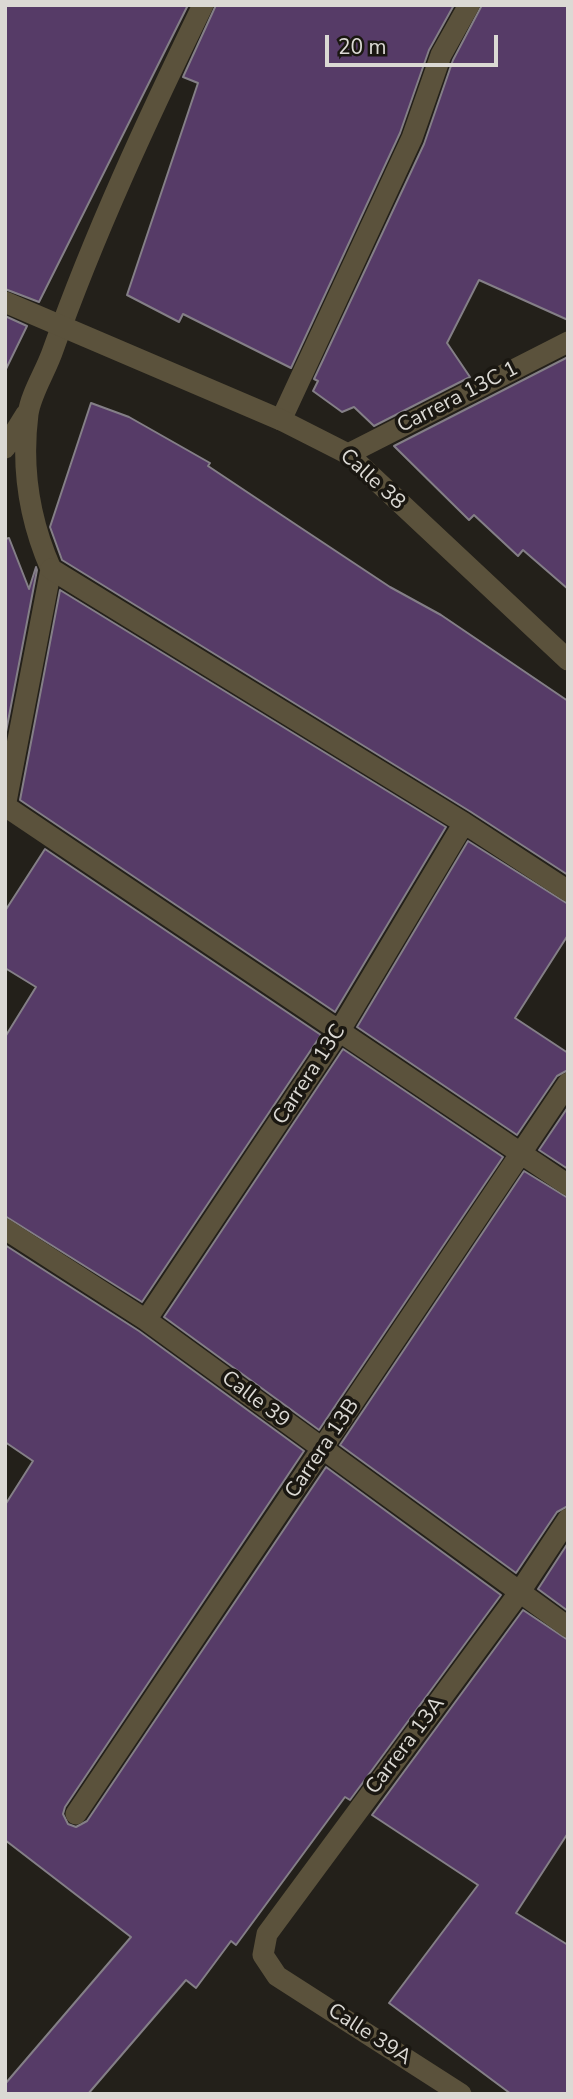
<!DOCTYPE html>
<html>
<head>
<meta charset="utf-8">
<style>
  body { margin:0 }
  #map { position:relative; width:573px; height:2099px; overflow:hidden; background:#23201a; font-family:"Nunito Sans",sans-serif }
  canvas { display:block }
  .frame { position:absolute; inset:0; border:7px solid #dbd9d4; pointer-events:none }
  .scale { position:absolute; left:325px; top:35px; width:173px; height:32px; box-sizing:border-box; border:4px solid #dbd9d4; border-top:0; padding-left:9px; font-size:21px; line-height:24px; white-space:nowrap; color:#dbd9d4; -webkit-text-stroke:5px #1a1711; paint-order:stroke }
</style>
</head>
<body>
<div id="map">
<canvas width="573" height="2099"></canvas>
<div class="frame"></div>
<div class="scale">20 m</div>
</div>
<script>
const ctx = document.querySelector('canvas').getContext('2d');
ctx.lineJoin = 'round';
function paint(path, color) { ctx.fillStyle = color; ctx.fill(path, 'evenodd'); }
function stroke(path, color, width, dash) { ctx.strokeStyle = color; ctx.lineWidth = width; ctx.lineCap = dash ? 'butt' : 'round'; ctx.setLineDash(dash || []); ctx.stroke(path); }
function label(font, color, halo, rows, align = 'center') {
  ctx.font = font + ' "Nunito Sans",sans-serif'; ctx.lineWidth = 7; ctx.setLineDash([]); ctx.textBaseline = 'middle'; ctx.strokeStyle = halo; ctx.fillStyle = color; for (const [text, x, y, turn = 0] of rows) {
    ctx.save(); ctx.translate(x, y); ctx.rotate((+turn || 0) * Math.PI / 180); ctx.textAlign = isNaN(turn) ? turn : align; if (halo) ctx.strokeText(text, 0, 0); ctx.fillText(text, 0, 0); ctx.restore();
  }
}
const building = new Path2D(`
  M5,5H188L39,302L5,289Z
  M216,5H454L429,50L400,133L291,368L183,314L179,322L127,295L198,83L183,77Z
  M482,5H568V320L479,280L447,343L470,377L374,426L354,407L342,412L313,391L318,381L314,379L424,144L453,60Z
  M5,316L27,326L5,371Z
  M568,357V589L523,550L518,556L474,515L469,520L394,446Z
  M91,403L129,417L210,463L208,466L298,526L390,587L441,615L568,701V875L471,812L62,560L50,527Z
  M9,538L29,589L36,567L37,570L5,737V539Z
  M60,590L446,827L335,1012L20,800Z
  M468,841L568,904V935L515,1018L568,1053V1070L557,1076L517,1135L357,1027Z
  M45,849L321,1035L142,1302L5,1216V1037L36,987L5,968V911Z
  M343,1049L503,1157L319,1430L164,1317Z
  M568,1107V1169L539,1150Z
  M524,1171L568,1198V1506L557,1512L516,1573L340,1445Z
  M5,1245L139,1331L304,1451L65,1807L63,1814L68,1824L76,1827L87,1821L326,1467L501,1595L350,1800L345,1797L236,1945L231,1941L196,1988L186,1980L88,2094H5V2084L131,1937L5,1840V1505L33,1461L5,1442Z
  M568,1543V1611L538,1589Z
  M523,1610L568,1640V1833L516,1913L568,1945V2094H511L389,2003L478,1885L372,1815Z`);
const lane = new Path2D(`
  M281,420L412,138L441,55L469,5
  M5,448L26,414
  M5,807L51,569C29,519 21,469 28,414C31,393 46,371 53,350C95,232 148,118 203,5`);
const street = new Path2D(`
  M5,302L281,420L348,454L568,660
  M348,454L568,342
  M51,569L464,823L568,891
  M5,806L568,1185
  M5,1229L146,1320L568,1627
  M146,1320L340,1030L464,823
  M76,1814L568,1083
  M461,2094L277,1976L263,1955L267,1934L519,1593L568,1519`);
const streetNames = [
  ["Carrera 13C 1",458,398,-27],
  ["Calle 38",372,480,42],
  ["Carrera 13C",310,1075,-57],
  ["Calle 39",255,1400,37],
  ["Carrera 13B",323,1449,-56],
  ["Carrera 13A",406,1746,-53],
  ["Calle 39A",369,2035,33]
];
paint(building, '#563b67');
stroke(building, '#847f87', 2);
stroke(lane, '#5b523c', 21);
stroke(street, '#5b523c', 21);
label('21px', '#dbd9d4', '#1a1711', streetNames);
</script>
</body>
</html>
